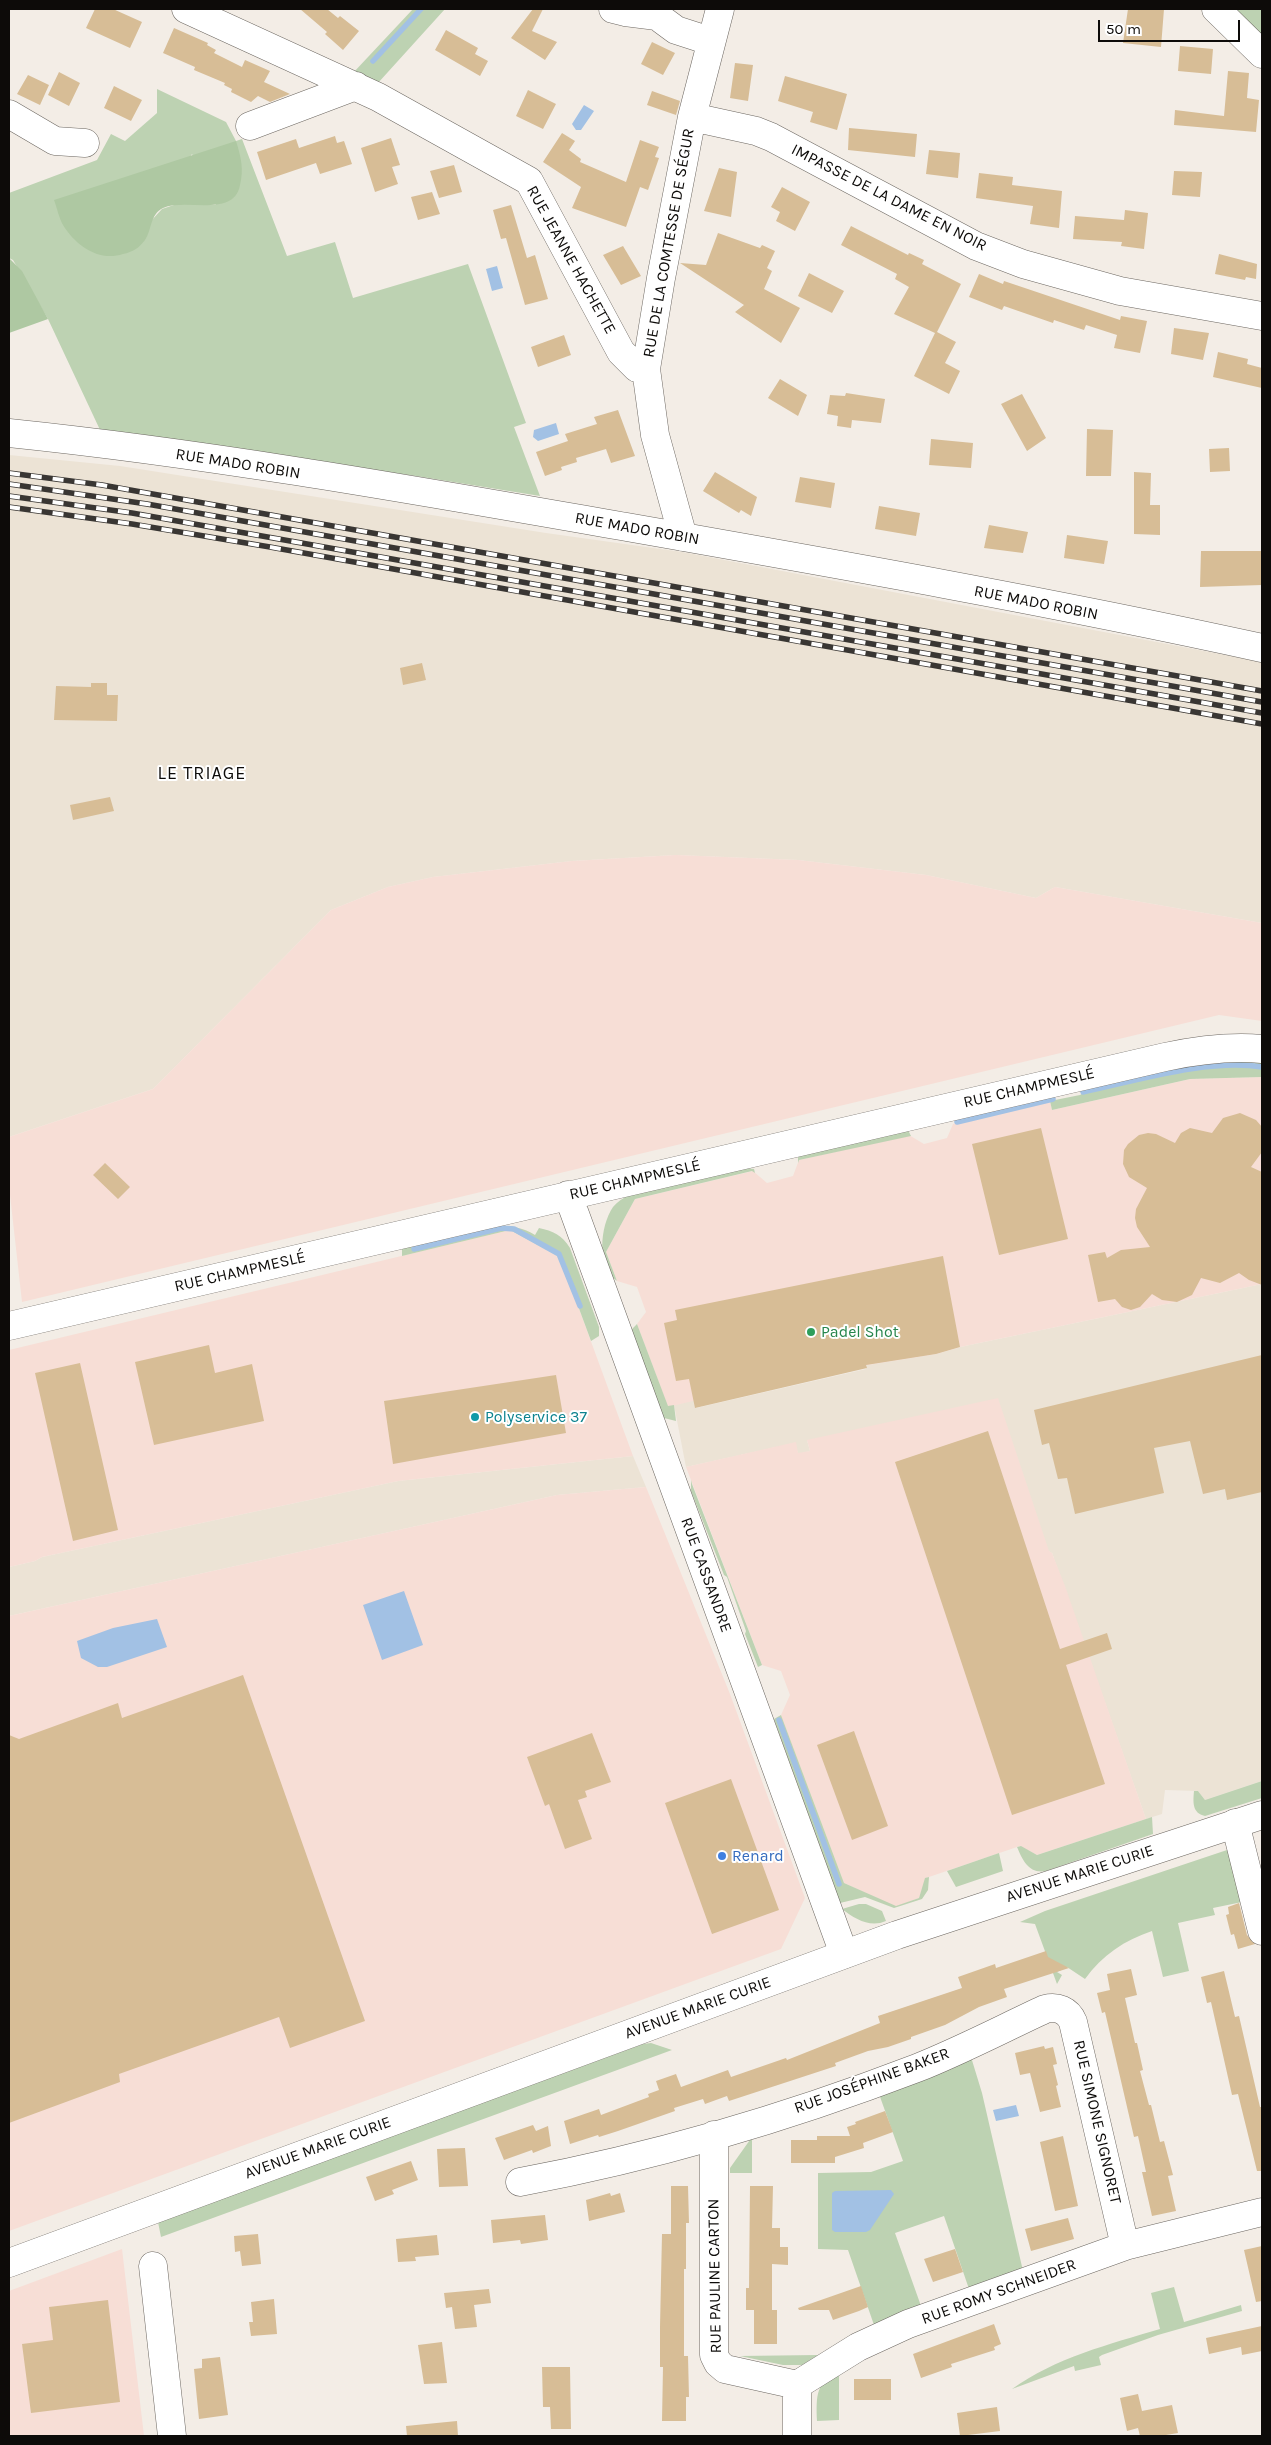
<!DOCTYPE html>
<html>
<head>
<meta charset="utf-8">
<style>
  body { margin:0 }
  #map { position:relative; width:1271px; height:2445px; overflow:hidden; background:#f3ede6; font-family:Karla,sans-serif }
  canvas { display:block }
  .frame { position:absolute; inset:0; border:10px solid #0d0b09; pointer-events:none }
  .scale { position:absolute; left:1098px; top:20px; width:142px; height:22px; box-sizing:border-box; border:2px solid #0d0b09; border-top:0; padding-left:6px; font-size:15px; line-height:18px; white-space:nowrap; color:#0d0b09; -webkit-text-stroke:4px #fff; paint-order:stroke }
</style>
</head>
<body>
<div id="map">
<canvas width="1271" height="2445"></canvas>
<div class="frame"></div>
<div class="scale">50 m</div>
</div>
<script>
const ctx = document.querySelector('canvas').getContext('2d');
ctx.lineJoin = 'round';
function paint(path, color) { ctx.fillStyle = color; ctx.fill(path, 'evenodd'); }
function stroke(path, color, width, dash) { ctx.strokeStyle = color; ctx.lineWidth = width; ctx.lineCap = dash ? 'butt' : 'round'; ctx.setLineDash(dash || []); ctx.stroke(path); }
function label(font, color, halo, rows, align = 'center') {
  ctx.font = font + ' Karla,sans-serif'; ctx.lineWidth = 4; ctx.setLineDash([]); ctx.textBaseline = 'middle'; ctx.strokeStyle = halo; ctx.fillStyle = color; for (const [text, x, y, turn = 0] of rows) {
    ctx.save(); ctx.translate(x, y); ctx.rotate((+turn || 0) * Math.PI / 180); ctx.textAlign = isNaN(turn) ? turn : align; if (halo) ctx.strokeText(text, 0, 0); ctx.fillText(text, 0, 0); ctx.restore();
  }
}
const built = new Path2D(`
  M9,455L120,466L546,533L682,552L1262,662V923L1055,887L1036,898L926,875L798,860L676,855L572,861L433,877L388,887L331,910L153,1089L9,1137Z
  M1262,1284V1781L1205,1800L1198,1791L1165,1790L1162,1814L1146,1819L1052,1553L807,1440L810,1451L798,1454L795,1443L686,1467L674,1405L694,1400L696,1408L866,1369V1365L936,1354L960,1347Z
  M633,1456L646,1487L557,1495L9,1616V1567L35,1561L42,1557L398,1481Z`);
const industrial = new Path2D(`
  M676,855L798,860L926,875L1036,898L1055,887L1262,923V1021L1219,1015L22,1302L9,1186V1137L153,1089L331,910L388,887L433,877L572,861Z
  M1262,1077V1284L960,1347L936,1354L788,1378L668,1407L637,1324L646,1312L637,1287L617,1281L606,1252L635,1199L753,1171L767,1183L793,1176L799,1160L909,1135L924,1144L947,1138L953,1124L1050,1101L1052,1110L1190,1079Z
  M510,1230L560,1257L633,1456L398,1481L42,1557L35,1561L9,1567V1350Z
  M998,1398L1049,1551L1052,1553L1065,1586L1146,1819L1037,1855L1020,1846L926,1878L919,1898L896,1907L844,1883L781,1715L790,1695L781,1671L762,1665L686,1467L796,1442L798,1453L810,1451L807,1440Z
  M646,1487L730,1694L805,1898L781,1949L9,2231V1616L557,1495Z
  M122,2249L144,2436H9V2291Z`);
const green = new Path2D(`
  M413,9H445L378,83L353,73Z
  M1233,9H1262V35Z
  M157,89L226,122L236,141L242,139L287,256L335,242L353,298L468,264L526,423L514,427L540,496L416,476L101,432L48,319L13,260L9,258V193L97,160L111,134L125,141L157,113ZM192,154L216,205L180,203L162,209L151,221Z
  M1262,1061V1077L1190,1079L1052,1110L1050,1101L1080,1095L1094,1086L1198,1063Z
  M908,1130L911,1136L799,1160L798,1163V1156Z
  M747,1168L754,1169L755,1173L752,1171L635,1199L606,1252L617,1281C596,1267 600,1226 613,1207C617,1202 623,1198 629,1195Z
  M490,1226C506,1225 521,1226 535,1235L539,1228C553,1231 562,1235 570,1248L599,1327V1336L591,1341L560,1257L510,1230L402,1256V1248Z
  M637,1324L668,1406L674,1405L676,1421L664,1418L660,1414L631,1330Z
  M691,1480L692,1484L762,1665L758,1667L745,1634L746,1631L727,1577L724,1575L691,1491Z
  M781,1715L844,1883L896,1906L919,1898L925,1878L929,1877L928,1890L922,1899L894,1908L865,1897L840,1903L776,1725L774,1719Z
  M1262,1781V1798L1205,1816C1192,1813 1193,1802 1194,1791H1198L1205,1800Z
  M1152,1817L1153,1834L1046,1871C1029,1874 1023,1861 1017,1847L1021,1846L1037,1855Z
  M1227,1850L1231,1853L1247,1901L1213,1908L1215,1915L1178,1923L1189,1971L1163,1977L1152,1931C1125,1940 1102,1955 1085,1979L1067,1967L1057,1972L1062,1975L1057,1984L1035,1924L1020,1922L1045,1911Z
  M999,1853L1003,1871L956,1887L947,1871Z
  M859,1904H866L882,1911L886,1921C870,1928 855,1919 842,1909Z
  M651,2043L672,2050L161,2237L158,2222L643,2044Z
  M971,2057L982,2093L1023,2271L969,2289L944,2216L895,2233L921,2306L874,2325L848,2250L818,2249V2173L871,2172L903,2161L879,2094Z
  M752,2137V2173H730V2168Z
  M1174,2287L1184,2322L1241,2305L1242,2311L1158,2335L1102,2355L1099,2357L1101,2365L1075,2371L1074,2366L1012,2389C1055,2358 1110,2344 1160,2329L1151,2293Z
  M818,2355L802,2365H783L740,2356Z
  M839,2369V2420L817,2421C816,2395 816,2383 839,2369Z`);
const forest = new Path2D(`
  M236,141C241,157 244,169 240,185C234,218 186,198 163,208C150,214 152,230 145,240C139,248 133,252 123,254C99,262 76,246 63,225C59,218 57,208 54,200Z
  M9,258L22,271L48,319L9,333Z`);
const water = new Path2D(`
  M584,105L594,111L581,130H576L572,124Z
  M497,266L503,288L492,291L486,269Z
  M556,423L559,434L538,441L533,437L534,430Z
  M404,1591L423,1645L382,1660L363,1605Z
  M157,1619L167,1647L107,1667H98L81,1658L77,1641L113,1628Z
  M1016,2105L1019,2116L996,2121L993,2110Z
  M891,2190L894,2194L870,2230L866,2232H835L832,2230V2193L835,2191Z`);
const stream = new Path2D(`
  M373,61L421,9
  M1083,1092C1135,1081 1210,1058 1262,1067
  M957,1122L1053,1099
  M414,1249L501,1228L514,1229L559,1254L580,1306
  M779,1720L839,1884`);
const building = new Path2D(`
  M95,9H113L142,22L130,48L86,28Z
  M300,9H327L338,18L340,16L359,31L343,50L325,34L327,32Z
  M533,9H543L532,31L557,42L545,60L511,38Z
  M1128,9H1164L1161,47L1123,43Z
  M174,28L208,43L207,45L216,50L214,53L242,67L245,60L270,71L264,82L290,94L270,102L258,96L251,102L231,92L232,89L224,85L225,83L194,70L195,67L163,53Z
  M446,30L478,48L475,54L488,61L480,76L435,50Z
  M652,42L675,53L663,75L641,64Z
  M1180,46L1213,49L1211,74L1178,71Z
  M735,63L753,65L748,101L730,98Z
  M1228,71L1249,73L1247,98L1259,100L1256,132L1174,125L1175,110L1224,116Z
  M59,72L80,83L69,106L48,95Z
  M28,75L49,85L40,105L17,94Z
  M785,76L847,94L837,130L810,122L813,112L778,101Z
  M114,86L142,100L131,121L104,108Z
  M528,90L556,104L543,129L516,116Z
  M652,91L680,101L676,115L647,105Z
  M849,128L917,134L915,157L848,150Z
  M562,133L575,141L569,150L581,159L580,162L626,182L640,140L659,147L655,157L659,158L648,190L640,187L626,227L572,208L581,187L543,162Z
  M335,136L337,143L344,141L352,164L320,174L316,163L266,180L257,152L296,139L299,148Z
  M391,138L400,165L392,167L398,184L375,192L361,148Z
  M929,150L960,153L958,178L926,174Z
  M454,165L462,192L439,198L430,171Z
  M719,168L737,172L731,217L704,211Z
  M1174,171L1202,172L1200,197L1172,195Z
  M979,173L1013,177L1012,185L1062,191L1059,228L1030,224L1033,206L976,198Z
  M782,187L810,202L795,231L776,221L780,212L771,207Z
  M432,192L440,214L418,220L411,197Z
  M511,205L527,258L535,255L548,299L525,305L506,238L501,239L493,210Z
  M1125,210L1148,213L1144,249L1121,246L1122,242L1073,239L1075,216L1124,220Z
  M851,226L908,255L909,253L924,260L922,264L961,284L937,332L956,342L945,363L960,371L949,394L914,376L935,333L894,314L909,287L895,279L897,274L841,245Z
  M718,233L760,248L762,245L775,251L767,268L772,271L764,289L800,308L781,343L735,312L744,305L680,263L706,265Z
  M623,246L641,276L621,285L603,255Z
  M1219,254L1257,264L1256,279L1246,277L1245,280L1215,274Z
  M809,273L844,291L832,313L798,296Z
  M979,274L1003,284L1004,281L1120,320L1121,316L1147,321L1140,353L1114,348L1117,335L1086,325L1084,330L1054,320L1053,323L1004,306L1002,310L969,297Z
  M1174,328L1209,333L1203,360L1171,354Z
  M564,335L571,355L538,367L531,347Z
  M1218,352L1248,359L1247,364L1262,368V388L1213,377Z
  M780,379L807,395L798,416L768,398Z
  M846,393L885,399L881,423L852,420L851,428L837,426L838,416L827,414L830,395L845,396Z
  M1022,394L1046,438L1027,451L1001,404Z
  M618,410L635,456L611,463L606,449L576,458L577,462L561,467L562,470L545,476L536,452L568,441L565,434L597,424L594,417Z
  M1087,429L1113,430L1111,476H1086Z
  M931,439L973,443L971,468L929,465Z
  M1229,448L1230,471L1210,472L1209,449Z
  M715,472L757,497L751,516L741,510L739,513L703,491Z
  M1134,472L1151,473L1150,505H1160V535L1134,534Z
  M800,477L835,483L831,508L795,502Z
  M879,506L920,513L916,536L875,529Z
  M989,525L1028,532L1023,553L984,548Z
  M1067,535L1108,541L1104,564L1064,558Z
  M1201,551H1262V585L1200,587Z
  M422,663L426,680L403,685L400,668Z
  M91,683H107V695H118L117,721L54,720L56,686L91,687Z
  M110,797L114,811L73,820L70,805Z
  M1240,1113L1256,1120L1262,1127V1152L1251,1167L1262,1172V1285L1249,1280L1239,1273L1220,1283L1201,1278L1192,1295L1177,1302L1162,1300L1152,1294L1140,1307L1131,1310L1122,1307L1115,1299L1098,1302L1088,1255L1105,1252L1107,1258L1121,1250L1150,1247L1137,1227L1135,1218L1136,1209L1147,1188L1129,1177L1123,1164L1124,1150L1128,1144L1139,1135L1148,1133L1156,1134L1175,1143L1181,1133L1190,1128L1212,1133L1223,1118Z
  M1041,1128L1068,1239L999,1255L972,1144Z
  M105,1163L130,1187L118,1199L93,1175Z
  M943,1256L960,1347L936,1354L866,1365L867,1368L695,1408L689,1379L676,1381L664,1323L677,1320L675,1310Z
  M209,1345L215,1373L252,1364L264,1421L154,1445L135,1362Z
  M1262,1355V1492L1227,1500L1225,1489L1203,1494L1190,1441L1154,1448L1164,1493L1075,1514L1067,1478L1058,1479L1049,1443L1042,1445L1034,1410Z
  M80,1363L118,1530L73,1541L35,1373Z
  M556,1375L566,1433L393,1464L384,1401Z
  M988,1431L1060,1649L1107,1633L1112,1649L1066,1665L1105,1784L1012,1815L895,1462Z
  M243,1675L365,2021L290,2048L279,2017L119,2074L120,2082L9,2123V1735L19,1739L118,1703L122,1718Z
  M854,1731L888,1826L852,1840L817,1745Z
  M592,1733L611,1782L585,1791L587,1797L578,1800L592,1839L565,1849L549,1804L545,1806L527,1757Z
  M731,1779L779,1910L712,1934L665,1803Z
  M1239,1903L1247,1935L1255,1944L1238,1949L1234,1934L1231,1935L1226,1915L1229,1914L1228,1907Z
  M1046,1951L1048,1957L1069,1968L1004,1989L1007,1997L979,2007L945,2025L911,2037V2039L888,2047L868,2051L835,2063L836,2066L729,2101L727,2096L705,2104L703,2099L674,2108L675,2111L618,2131L599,2137L598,2135L570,2144L564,2121L599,2109L601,2115L649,2097L648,2094L659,2090L656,2081L676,2074L681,2087L728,2070L731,2077L786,2058L787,2060L880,2023L878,2016L962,1988L958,1977L995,1964L996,1968Z
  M1131,1969L1137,1995L1125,1998L1135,2043H1137L1143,2070L1140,2071L1149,2105H1151L1160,2142L1164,2141L1173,2175L1168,2176L1176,2211L1152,2216L1142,2172H1146L1138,2136L1134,2137L1105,2012L1102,2013L1097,1993L1110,1990L1107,1974Z
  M1224,1971L1235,2017L1239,2016L1260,2107H1262V2171H1257L1238,2094L1232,2095L1211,2002L1207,2003L1201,1977Z
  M1044,2046L1045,2049L1053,2047L1057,2064L1053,2065L1058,2085L1056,2086L1061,2107L1040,2112L1030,2073L1020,2075L1015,2053Z
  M885,2111L893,2132L863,2143L864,2148L835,2157V2163H791V2140H817V2136H850L847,2127L856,2124L855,2122Z
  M533,2125L536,2131L548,2126L551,2146L533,2153L532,2150L504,2160L495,2138Z
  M1063,2136L1078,2206L1055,2211L1040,2142Z
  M465,2148L468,2186L439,2187L437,2149Z
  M411,2161L418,2180L392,2190L394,2194L375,2201L366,2177Z
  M671,2186H688L689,2223H686V2269H684V2356H688L689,2397H686V2421H662L663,2367H660V2327L662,2234H671Z
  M750,2186H773L772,2228H780V2247H788V2265L772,2264V2310H777V2344H754V2310H746V2288H749Z
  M610,2193L611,2196L620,2193L625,2212L589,2221L586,2200Z
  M545,2215L548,2240L521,2244L520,2240L493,2243L491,2220Z
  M1068,2218L1074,2239L1031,2251L1025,2229Z
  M258,2234L261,2264L242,2266L240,2251L235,2252L234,2236Z
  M437,2235L439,2255L415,2257L416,2261L398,2262L396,2239Z
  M1262,2246V2301L1256,2302L1244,2250Z
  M955,2249L963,2272L933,2282L924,2259Z
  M861,2286L868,2307L859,2311L833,2320L829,2310H799L798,2308Z
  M489,2289L491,2303L474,2305L477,2327L455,2329L452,2307L446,2308L444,2293Z
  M274,2299L277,2334L251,2336L249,2322H253L251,2302Z
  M108,2300L120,2402L31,2413L22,2344L53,2340L49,2307Z
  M994,2324L1001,2344L994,2347L995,2350L951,2364L952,2367L921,2378L913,2354Z
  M1262,2326V2351L1242,2355L1241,2347L1209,2354L1206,2338Z
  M442,2342L447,2383L424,2384L418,2345Z
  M220,2357L228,2415L199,2419L194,2369L202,2368V2359Z
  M542,2367H570L571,2429H551L550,2407H543Z
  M854,2379H891V2400H854Z
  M1138,2394L1142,2411L1172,2405L1178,2433L1160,2436H1140L1138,2428L1127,2431L1120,2398Z
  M997,2407L1000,2431L960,2436L957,2413Z
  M457,2421L458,2436H407L406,2426Z`);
const minor = new Path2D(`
  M186,9L378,97L529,181L621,352L637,368L646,369
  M613,9L625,12L657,16L676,30L710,41
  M1216,9L1262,54
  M9,114L55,141L85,143
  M692,117L756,131L771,137L976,246L1023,264L1120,291L1262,316
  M250,126L356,86
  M9,433C212,454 414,490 615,525C831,563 1048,601 1262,648
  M683,537L655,435L646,369L661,278L692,117L720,9
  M568,1195L844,1954
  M9,1326L1165,1057C1198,1050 1229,1046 1262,1049
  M1235,1823L1262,1931
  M714,2135V2355L718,2363L725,2369L797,2385
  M520,2182C654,2157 789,2117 917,2068C960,2051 1002,2029 1045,2009C1057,2006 1068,2010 1073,2022L1125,2246
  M153,2266L172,2436
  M797,2436V2385L858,2347L908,2324L1125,2246L1262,2212`);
const major = new Path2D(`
  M9,2263L897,1935L1262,1815`);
const rail = new Path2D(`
  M9,473L102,485L1262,691
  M9,484L147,504L1262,702
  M9,496L132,513L1262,713
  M9,507L132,524L270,547L1262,724`);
const markers = [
  [811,1332,5,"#2e9e5b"],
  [475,1417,5,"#0f9aa8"],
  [722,1856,5,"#3f7fe0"]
];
const streetNames = [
  ["IMPASSE DE LA DAME EN NOIR",889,198,27],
  ["RUE DE LA COMTESSE DE SÉGUR",669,243,-80],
  ["RUE JEANNE HACHETTE",571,260,61],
  ["RUE MADO ROBIN",238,464,9],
  ["RUE MADO ROBIN",637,529,10],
  ["RUE MADO ROBIN",1036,603,11],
  ["RUE CHAMPMESLÉ",1029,1088,-13],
  ["RUE CHAMPMESLÉ",635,1180,-13],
  ["RUE CHAMPMESLÉ",240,1272,-13],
  ["RUE CASSANDRE",706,1575,70],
  ["AVENUE MARIE CURIE",1080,1874,-18],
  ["AVENUE MARIE CURIE",698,2008,-20],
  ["RUE JOSÉPHINE BAKER",872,2081,-20],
  ["RUE SIMONE SIGNORET",1097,2122,77],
  ["AVENUE MARIE CURIE",318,2148,-20],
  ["RUE PAULINE CARTON",715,2276,-91],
  ["RUE ROMY SCHNEIDER",999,2292,-20]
];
const leisureNames = [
  ["Padel Shot",821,1332]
];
const cultureNames = [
  ["Polyservice 37",485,1417]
];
const shopNames = [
  ["Renard",732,1856]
];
const neighbourhoodNames = [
  ["LE TRIAGE",202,774]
];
paint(built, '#ece3d5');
paint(industrial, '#f7ded6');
paint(green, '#bdd2b2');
paint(forest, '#aec8a2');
paint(water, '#a2c1e4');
stroke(stream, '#a2c1e4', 5.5);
paint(building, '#d7bd96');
stroke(minor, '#6c6761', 29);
stroke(major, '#6c6761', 29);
stroke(minor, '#fff', 28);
stroke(major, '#fff', 28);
stroke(rail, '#393633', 5.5);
stroke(rail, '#fff', 4, [11]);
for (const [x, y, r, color] of markers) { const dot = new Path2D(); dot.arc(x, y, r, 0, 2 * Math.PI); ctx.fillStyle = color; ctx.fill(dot); stroke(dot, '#fff', 2); }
label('16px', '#0d0b09', '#fff', streetNames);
label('16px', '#27864d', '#fff', leisureNames, 'left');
label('16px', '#0d838f', '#fff', cultureNames, 'left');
label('16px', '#366cbe', '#fff', shopNames, 'left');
ctx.letterSpacing = '1px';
label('18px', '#0d0b09', '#fff', neighbourhoodNames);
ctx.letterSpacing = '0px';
</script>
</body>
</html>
